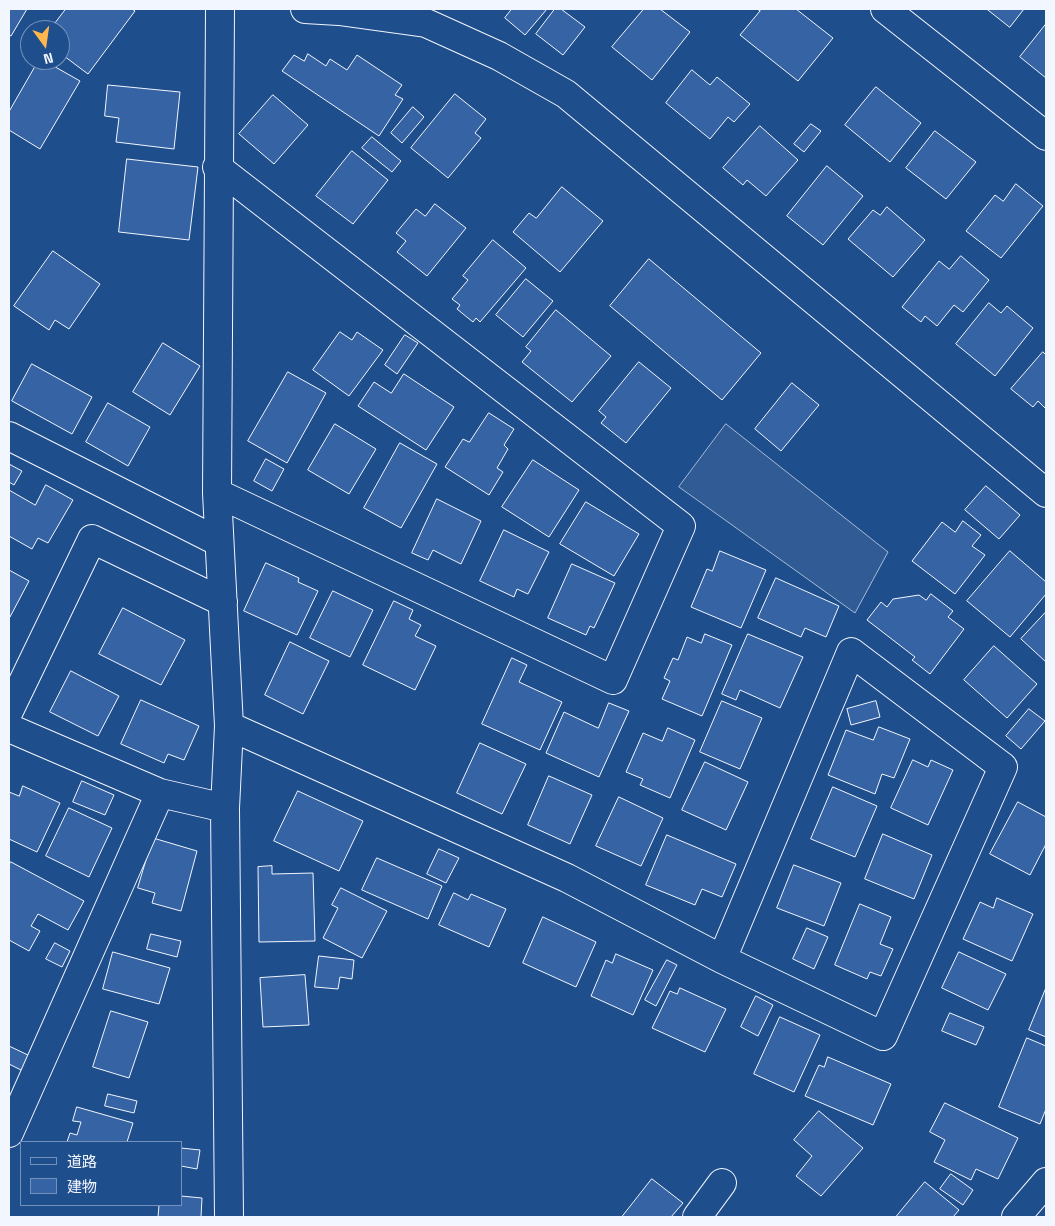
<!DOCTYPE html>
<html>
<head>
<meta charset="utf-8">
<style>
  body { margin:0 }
  #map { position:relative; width:1055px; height:1226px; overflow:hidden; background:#1f4e8c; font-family:"Space Grotesk","Noto Sans JP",sans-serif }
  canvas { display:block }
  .frame { position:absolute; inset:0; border:10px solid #f2f6ff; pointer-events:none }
  .legend { position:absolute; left:20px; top:1141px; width:162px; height:65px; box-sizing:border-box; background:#1f4e8c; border:1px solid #7391ba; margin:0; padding:6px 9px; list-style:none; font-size:15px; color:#f2f6ff }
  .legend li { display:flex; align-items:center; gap:10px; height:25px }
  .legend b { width:25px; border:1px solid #7391ba }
  .north { position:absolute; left:20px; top:20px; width:50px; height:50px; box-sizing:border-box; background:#1f4e8c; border:1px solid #7391ba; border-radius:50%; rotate:166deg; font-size:14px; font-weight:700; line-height:20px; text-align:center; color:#f2f6ff }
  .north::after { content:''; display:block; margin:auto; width:18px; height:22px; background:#ffb74d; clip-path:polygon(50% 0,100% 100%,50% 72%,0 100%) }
</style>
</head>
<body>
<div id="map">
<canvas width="1055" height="1226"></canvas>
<div class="frame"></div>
<ul class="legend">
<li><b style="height:6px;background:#1f4e8c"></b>道路</li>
<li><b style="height:14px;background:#3563a3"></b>建物</li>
</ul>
<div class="north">N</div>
</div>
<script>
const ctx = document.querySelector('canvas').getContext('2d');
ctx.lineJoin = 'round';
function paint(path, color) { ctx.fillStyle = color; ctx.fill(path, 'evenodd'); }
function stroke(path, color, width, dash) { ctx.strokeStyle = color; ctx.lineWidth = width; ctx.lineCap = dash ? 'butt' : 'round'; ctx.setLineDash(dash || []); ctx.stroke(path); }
const built = new Path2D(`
  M726,424L888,552L855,613L679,487Z`);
const building = new Path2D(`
  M9,9H27L11,36L9,35Z
  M66,9H132L135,11L88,74L60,53V30H50Z
  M512,9H547L525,35L505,18Z
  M555,9H561L585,27L563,55L536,34Z
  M644,9H660L690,32L652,80L612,47Z
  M757,9H796L833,38L798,81L740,35L760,11Z
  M987,9H1024L1010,27Z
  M1046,24V78L1020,57Z
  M308,54L326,66L330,59L347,70L357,55L402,85L395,95L403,99L379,136L282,71L294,55L304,61Z
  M39,60H43L80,81L40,149L9,130V112Z
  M692,70L710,85L717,77L750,104L734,122L728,117L710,139L666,103Z
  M108,85L180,92L174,149L116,142L119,118L105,116Z
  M876,87L921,123L890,162L845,125Z
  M455,94L486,119L475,133L481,138L448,178L411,148Z
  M273,95L308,125L274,164L239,134Z
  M413,107L424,117L402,143L391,133Z
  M811,124L821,131L804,152L794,144Z
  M760,126L798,160L766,196L747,180L743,185L723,168Z
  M935,131L976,162L946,199L906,168Z
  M372,137L401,161L392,172L362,148Z
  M352,151L388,180L353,224L316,196Z
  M127,159L198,167L189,240L119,232Z
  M827,166L863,196L823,245L787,216Z
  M1016,184L1043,206L1001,258L966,231L995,195L1003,201Z
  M562,187L603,221L560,272L513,232L529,213L536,218Z
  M435,204L466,228L427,276L397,252L406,241L396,233L416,209L425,216Z
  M887,207L925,240L893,277L848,239L873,210L880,215Z
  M493,240L526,268L480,322L476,318L473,322L457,309L460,305L452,299L468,280L463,276Z
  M53,251L100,284L69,329L55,320L49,330L14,306Z
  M961,256L989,280L963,312L954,305L937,326L925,316L921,322L902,307L939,261L949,269Z
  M649,259L761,353L722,400L610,306Z
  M526,279L553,301L523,337L496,315Z
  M989,303L1001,313L1007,306L1033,328L995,376L956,344Z
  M556,310L611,356L572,402L522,362L531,351L526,347Z
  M340,332L352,340L357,332L383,350L349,396L313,370Z
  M405,335L418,343L397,374L385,365Z
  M163,343L200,366L170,415L133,392Z
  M1043,352L1046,355V409L1038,401L1033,407L1011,389Z
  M639,362L671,388L626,443L601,423L606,417L599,411Z
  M32,364L92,397L72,434L12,401Z
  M288,372L326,393L287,463L248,441Z
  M404,374L454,407L426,450L358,406L374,382L391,393Z
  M792,383L819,405L781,451L755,429Z
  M108,403L150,427L128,466L86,442Z
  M489,413L514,429L504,445L508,449L497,468L503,472L489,495L445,467L463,439L469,442Z
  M335,424L376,449L349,494L308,470Z
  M400,443L437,464L401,528L364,508Z
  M266,459L284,469L272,491L254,481Z
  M533,460L579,490L549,537L502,507Z
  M9,464L22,471L14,485L9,482Z
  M46,485L73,500L48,543L38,538L32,549L9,536V490L35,505Z
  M986,486L1020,515L999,539L965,510Z
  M437,499L481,521L461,564L433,550L428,560L412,553Z
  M586,502L639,534L614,576L560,544Z
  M963,521L981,535L972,546L985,555L955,594L912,561L942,522L955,532Z
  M504,530L549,552L528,594L517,589L514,597L480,581Z
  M720,551L766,570L741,628L691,607L707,569L712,571Z
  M1010,551L1046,582V594L1010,637L967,601Z
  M266,563L299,578L298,582L318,591L297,635L244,611Z
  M572,564L615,583L594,628L590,626L586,635L548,618Z
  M9,570L29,581L10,617H9Z
  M776,578L839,606L826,637L805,628L801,637L758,618Z
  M333,591L373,610L350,657L310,638Z
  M931,594L953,611L948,617L964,629L930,674L912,660L915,657L867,620L881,602L887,607L893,599L919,595L926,600Z
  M394,601L413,610L409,619L421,625L415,636L436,646L415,690L363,665Z
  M123,608L185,640L161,685L99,654Z
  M1046,612V662L1021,639Z
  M705,634L732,645L702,716L662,699L670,681L664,678L673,658L678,660L687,637L701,643Z
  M748,634L803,657L780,708L740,690L736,700L722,694Z
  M290,642L329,661L303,714L265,695Z
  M994,646L1037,684L1007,718L964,680Z
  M512,658L527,665L519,682L562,702L540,750L482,724Z
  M71,671L119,696L98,736L50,712Z
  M141,700L199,726L184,760L168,754L164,763L121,744Z
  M722,701L762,718L740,769L700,752Z
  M876,701L880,717L851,725L847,709Z
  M609,703L629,711L599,777L546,753L564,712L598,728Z
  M1029,709L1045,721L1021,749L1006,736Z
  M879,727L910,739L894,778L882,774L875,794L828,775L846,730L873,740Z
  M668,728L695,740L670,798L640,785L643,779L626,772L643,733L662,741Z
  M480,743L526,764L502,814L457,793Z
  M913,760L928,767L931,760L953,770L928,825L891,808Z
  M705,762L748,782L726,830L682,810Z
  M549,776L592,795L570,844L528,825Z
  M82,781L114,795L105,815L73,802Z
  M23,786L60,803L37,852L9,839V792L19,796Z
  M833,787L877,806L855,857L811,839Z
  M298,791L363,821L339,871L274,841Z
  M619,797L663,818L641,866L596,846Z
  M1018,802L1046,817V844L1030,875L990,854Z
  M69,808L112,828L89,877L46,856Z
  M883,834L932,855L914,899L865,879Z
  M667,835L736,864L722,897L702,889L695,905L646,885Z
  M153,838L197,851L181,911L152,903L155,893L138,888Z
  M439,849L459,858L446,883L427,874Z
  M377,858L442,886L428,919L362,890Z
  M11,862L84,901L68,930L38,914L31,926L40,931L29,951L9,940V865Z
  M794,865L841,883L824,926L777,908Z
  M272,866V874L313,873L315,941L259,942L258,867Z
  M341,888L387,911L362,958L323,938L338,908L332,905Z
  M454,893L468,900L471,894L506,909L489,947L439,925Z
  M997,898L1033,914L1012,961L963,939L980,902L993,908Z
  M860,904L891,917L880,944L893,949L881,976L870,972L867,979L835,965Z
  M543,917L596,942L576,987L523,963Z
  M807,928L828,937L814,969L793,959Z
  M151,934L181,941L177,957L147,949Z
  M55,943L70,951L62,967L46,959Z
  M113,952L170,968L159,1004L103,989Z
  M959,952L1006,974L988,1010L942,988Z
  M616,954L653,970L633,1015L591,996L606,960L612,963Z
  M319,956L354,960L352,979L340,977L338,989L315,987Z
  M667,960L677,965L656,1006L645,1000Z
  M305,975L309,1025L263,1027L260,978Z
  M680,988L726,1009L705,1052L652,1028L670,991L677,994Z
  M1046,988V1037L1029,1030Z
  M756,996L773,1005L758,1036L741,1027Z
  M111,1011L148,1022L129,1078L93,1067Z
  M950,1013L984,1027L976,1045L942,1031Z
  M780,1017L820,1035L794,1092L754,1074Z
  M1027,1038L1046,1046V1109L1040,1124L999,1107Z
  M9,1046L30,1056L23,1071L9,1064Z
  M828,1057L891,1084L873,1125L805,1096L819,1065L824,1067Z
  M108,1094L137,1101L134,1113L105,1106Z
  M945,1103L1018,1138L998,1179L976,1169L971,1180L934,1162L945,1140L930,1132Z
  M77,1107L133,1123L127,1142H67L70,1133L77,1135L81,1122L73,1121Z
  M819,1111L863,1148L821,1196L796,1176L812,1156L794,1140Z
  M181,1148L200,1150L197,1169L181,1166Z
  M951,1174L973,1190L963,1205L940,1189Z
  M652,1179L683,1203L671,1217H622Z
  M925,1182L959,1210L953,1217H896Z
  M181,1196L202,1198L201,1217H158L159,1205H181Z`);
const minor = new Path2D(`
  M220,9L217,493L229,726L225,808L229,1217
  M305,9L339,11L426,23L499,56L566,94L1046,493
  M885,9L1046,136
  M9,436L219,542
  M217,493L613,680L681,526L217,167
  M9,711L92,539L223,602
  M229,726L567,878L722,959L883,1036L1003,767L851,652L722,959
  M9,728L160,793L225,808
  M9,1133L160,793
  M697,1217L722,1183
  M1016,1217L1046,1182`);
paint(built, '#305b95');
stroke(built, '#a8bbd7', 1);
paint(building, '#3563a3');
stroke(building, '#f2f6ff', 1);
stroke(minor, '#f2f6ff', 30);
stroke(minor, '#1f4e8c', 28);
</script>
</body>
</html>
